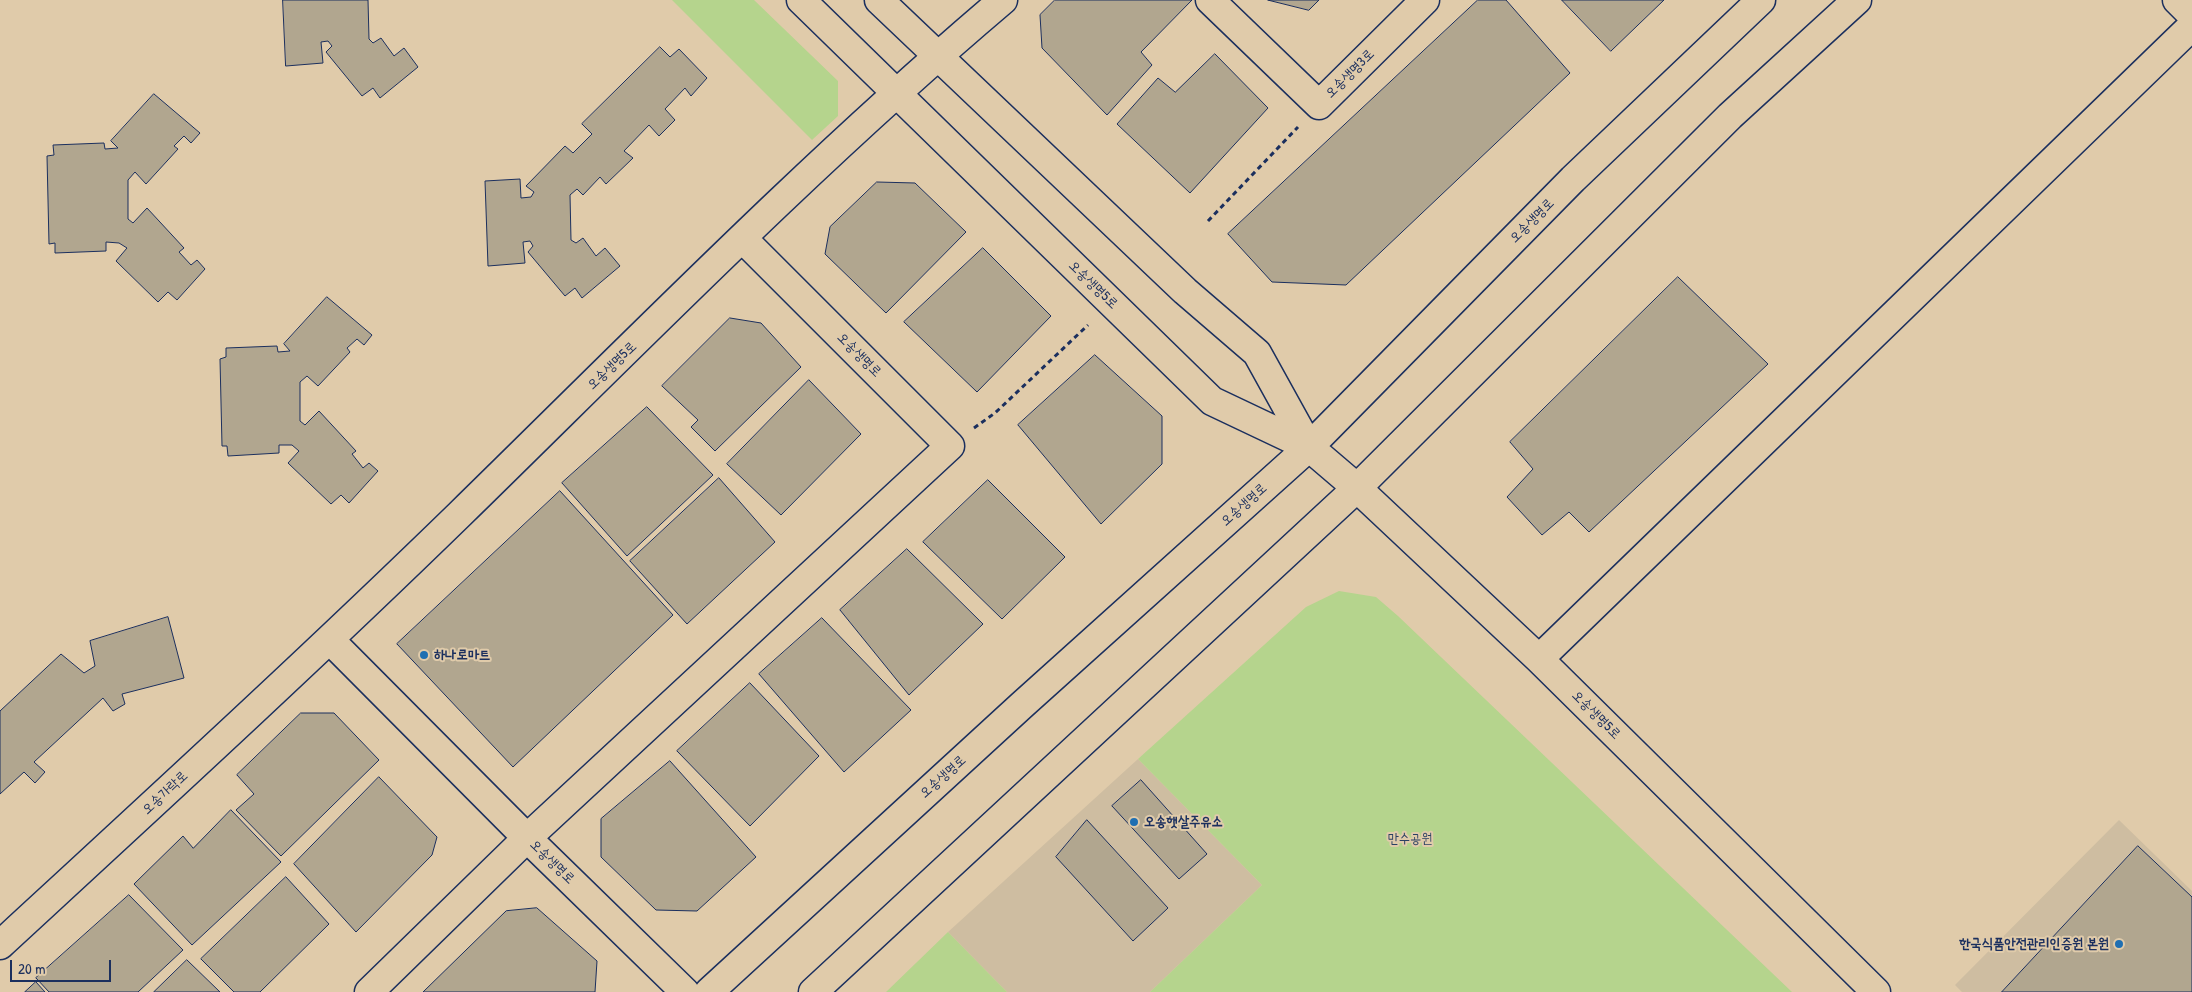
<!DOCTYPE html>
<html>
<head>
<meta charset="utf-8">
<style>
  body { margin:0 }
  #map { position:relative; width:2192px; height:992px; overflow:hidden; background:#e0cbaa; font-family:"Patrick Hand",sans-serif }
  canvas { display:block }
  .scale { position:absolute; left:10px; top:960px; width:101px; height:22px; box-sizing:border-box; border:2px solid #1b2f5e; border-top:0; padding-left:6px; font-size:15px; line-height:18px; white-space:nowrap; color:#1b2f5e; -webkit-text-stroke:4px #e0cbaa; paint-order:stroke }
</style>
</head>
<body>
<div id="map">
<canvas width="2192" height="992"></canvas>
<div class="scale">20 m</div>
</div>
<script>
const ctx = document.querySelector('canvas').getContext('2d');
ctx.lineJoin = 'round';
function paint(path, color) { ctx.fillStyle = color; ctx.fill(path, 'evenodd'); }
function stroke(path, color, width, dash) { ctx.strokeStyle = color; ctx.lineWidth = width; ctx.lineCap = dash ? 'butt' : 'round'; ctx.setLineDash(dash || []); ctx.stroke(path); }
function label(font, color, halo, rows, align = 'center') {
  ctx.font = font + ' "Patrick Hand","Poor Story",sans-serif'; ctx.lineWidth = 4; ctx.setLineDash([]); ctx.textBaseline = 'middle'; ctx.strokeStyle = halo; ctx.fillStyle = color; for (const [text, x, y, turn = 0] of rows) {
    ctx.save(); ctx.translate(x, y); ctx.rotate((+turn || 0) * Math.PI / 180); ctx.textAlign = isNaN(turn) ? turn : align; if (halo) ctx.strokeText(text, 0, 0); ctx.fillText(text, 0, 0); ctx.restore();
  }
}
const built = new Path2D(`
  M1138,759L1262,885L1150,992H1007L948,932Z
  M2119,820L2192,891V992H1962L1955,985Z`);
const green = new Path2D(`
  M672,0H754L838,81V116L812,140Z
  M1339,591L1376,597L1398,616L1792,992H1150L1262,885L1138,759L1306,607Z
  M948,932L1007,992H886Z`);
const building = new Path2D(`
  M283,0H368L369,39L373,43L381,38L394,56L404,48L418,67L380,98L373,88L362,96L326,52L332,46L328,41L321,42L323,63L286,66Z
  M1055,0H1192L1141,52L1152,65L1107,115L1042,48L1040,15Z
  M1268,0H1319L1309,10Z
  M1478,0H1506L1570,73L1346,285L1272,282L1228,234Z
  M1562,0H1664L1611,51Z
  M660,47L670,57L679,49L707,78L691,96L685,88L665,109L675,120L659,136L649,125L624,151L633,158L606,184L600,177L583,195L577,189L570,195L571,240L576,243L583,238L596,256L605,248L620,266L582,298L575,288L565,296L528,252L533,246L530,241L523,242L525,263L488,266L485,181L520,179L521,198L531,197L534,192L526,186L565,146L573,153L592,134L582,124Z
  M1215,54L1268,108L1190,193L1117,124L1158,78L1175,92Z
  M154,94L200,133L191,143L184,136L174,146L178,149L146,184L135,172L128,180V219L133,223L147,208L184,248L179,252L191,265L197,260L205,269L177,300L168,292L158,302L116,261L127,248L119,243L106,242V251L55,253V243L49,244L47,156L54,155L53,145L104,143L105,149L118,148L111,141Z
  M877,182L915,183L966,232L886,313L825,254L830,227Z
  M983,248L1051,316L977,392L904,322Z
  M1678,277L1768,364L1589,532L1569,512L1542,535L1507,497L1533,469L1510,442Z
  M327,297L372,335L364,345L357,339L347,348L350,352L318,386L307,376L300,382V421L305,425L319,411L356,451L352,454L363,468L369,463L378,471L349,503L341,495L331,504L288,463L299,451L292,445H279V453L228,456L227,446H222L220,359L226,357V348L277,346L278,352L290,351L284,344Z
  M730,318L761,323L801,367L715,451L691,427L698,420L662,386Z
  M1095,355L1162,416V464L1101,524L1018,425Z
  M809,380L861,434L781,515L727,464Z
  M647,407L713,475L627,556L562,483Z
  M719,478L775,542L687,624L630,561Z
  M988,480L1065,557L1002,619L923,542Z
  M560,491L673,615L513,767L397,644Z
  M907,549L983,624L909,695L840,610Z
  M168,617L184,678L122,694L125,704L113,711L103,698L34,762L45,772L35,783L24,772L0,794V711L61,654L84,673L95,666L90,641Z
  M822,618L911,710L844,772L759,674Z
  M750,683L819,756L750,826L677,751Z
  M301,713H334L379,760L281,856L236,810L254,794L237,775Z
  M670,761L756,857L697,911L656,910L601,857V819Z
  M379,777L437,837L432,855L356,932L294,864Z
  M1141,780L1207,854L1179,879L1112,806Z
  M231,810L281,862L192,945L134,884L183,836L193,848Z
  M1087,820L1168,908L1133,941L1056,857Z
  M2138,846L2192,897V992H2002Z
  M286,877L329,924L260,992H234L201,959Z
  M129,895L183,950L138,992H49L36,978Z
  M537,908L597,961L595,992H423L506,911Z
  M187,960L220,992H154Z
  M36,982L45,992H25Z`);
const path = new Path2D(`
  M1208,221L1298,127
  M974,428L995,413L1088,325`);
const minor = new Path2D(`
  M801,0L1212,401L1309,447L1357,488L1539,659L1876,992
  M879,0L1185,291L1257,353L1309,447
  M1210,0L1319,105L1425,0
  M2177,0L2192,15
  M330,640L527,838L685,992
  M1539,659L2192,26
  M0,945C154,803 309,661 460,514C638,340 813,161 1003,0
  M369,992L527,838L950,446L743,239
  M709,992L1022,705L1309,447L1573,179L1761,0
  M813,992L1357,488L1730,116L1857,0`);
const markers = [
  [424,655,5,"#1f6fb2"],
  [1134,822,5,"#1f6fb2"],
  [2119,944,5,"#1f6fb2"]
];
const streetNames = [
  ["오송생명3로",1350,74,-45],
  ["오송생명로",1532,221,-45],
  ["오송생명5로",1093,285,44],
  ["오송생명로",859,355,45],
  ["오송생명5로",612,366,-44],
  ["오송생명로",1244,505,-42],
  ["오송생명5로",1596,715,45],
  ["오송생명로",943,777,-42],
  ["오송가락로",165,793,-43],
  ["오송생명로",552,862,44]
];
const poiNames = [
  ["하나로마트",434,655],
  ["오송햇살주유소",1144,822],
  ["한국식품안전관리인증원 본원",2109,944,"right"]
];
const parkNames = [
  ["만수공원",1410,839]
];
paint(built, '#cebda1');
paint(green, '#b5d48d');
paint(building, '#b1a68f');
stroke(building, '#1b2f5e', 1);
stroke(minor, '#1b2f5e', 31);
stroke(path, '#1b2f5e', 3, [5, 4]);
stroke(minor, '#e0cbaa', 28);
for (const [x, y, r, color] of markers) { const dot = new Path2D(); dot.arc(x, y, r, 0, 2 * Math.PI); ctx.fillStyle = color; ctx.fill(dot); stroke(dot, '#e0cbaa', 2); }
label('14px', '#1b2f5e', '#e0cbaa', streetNames);
label('bold 14px', '#1b2f5e', '#e0cbaa', poiNames, 'left');
label('14px', '#2a4063', '#e0cbaa', parkNames);
</script>
</body>
</html>
